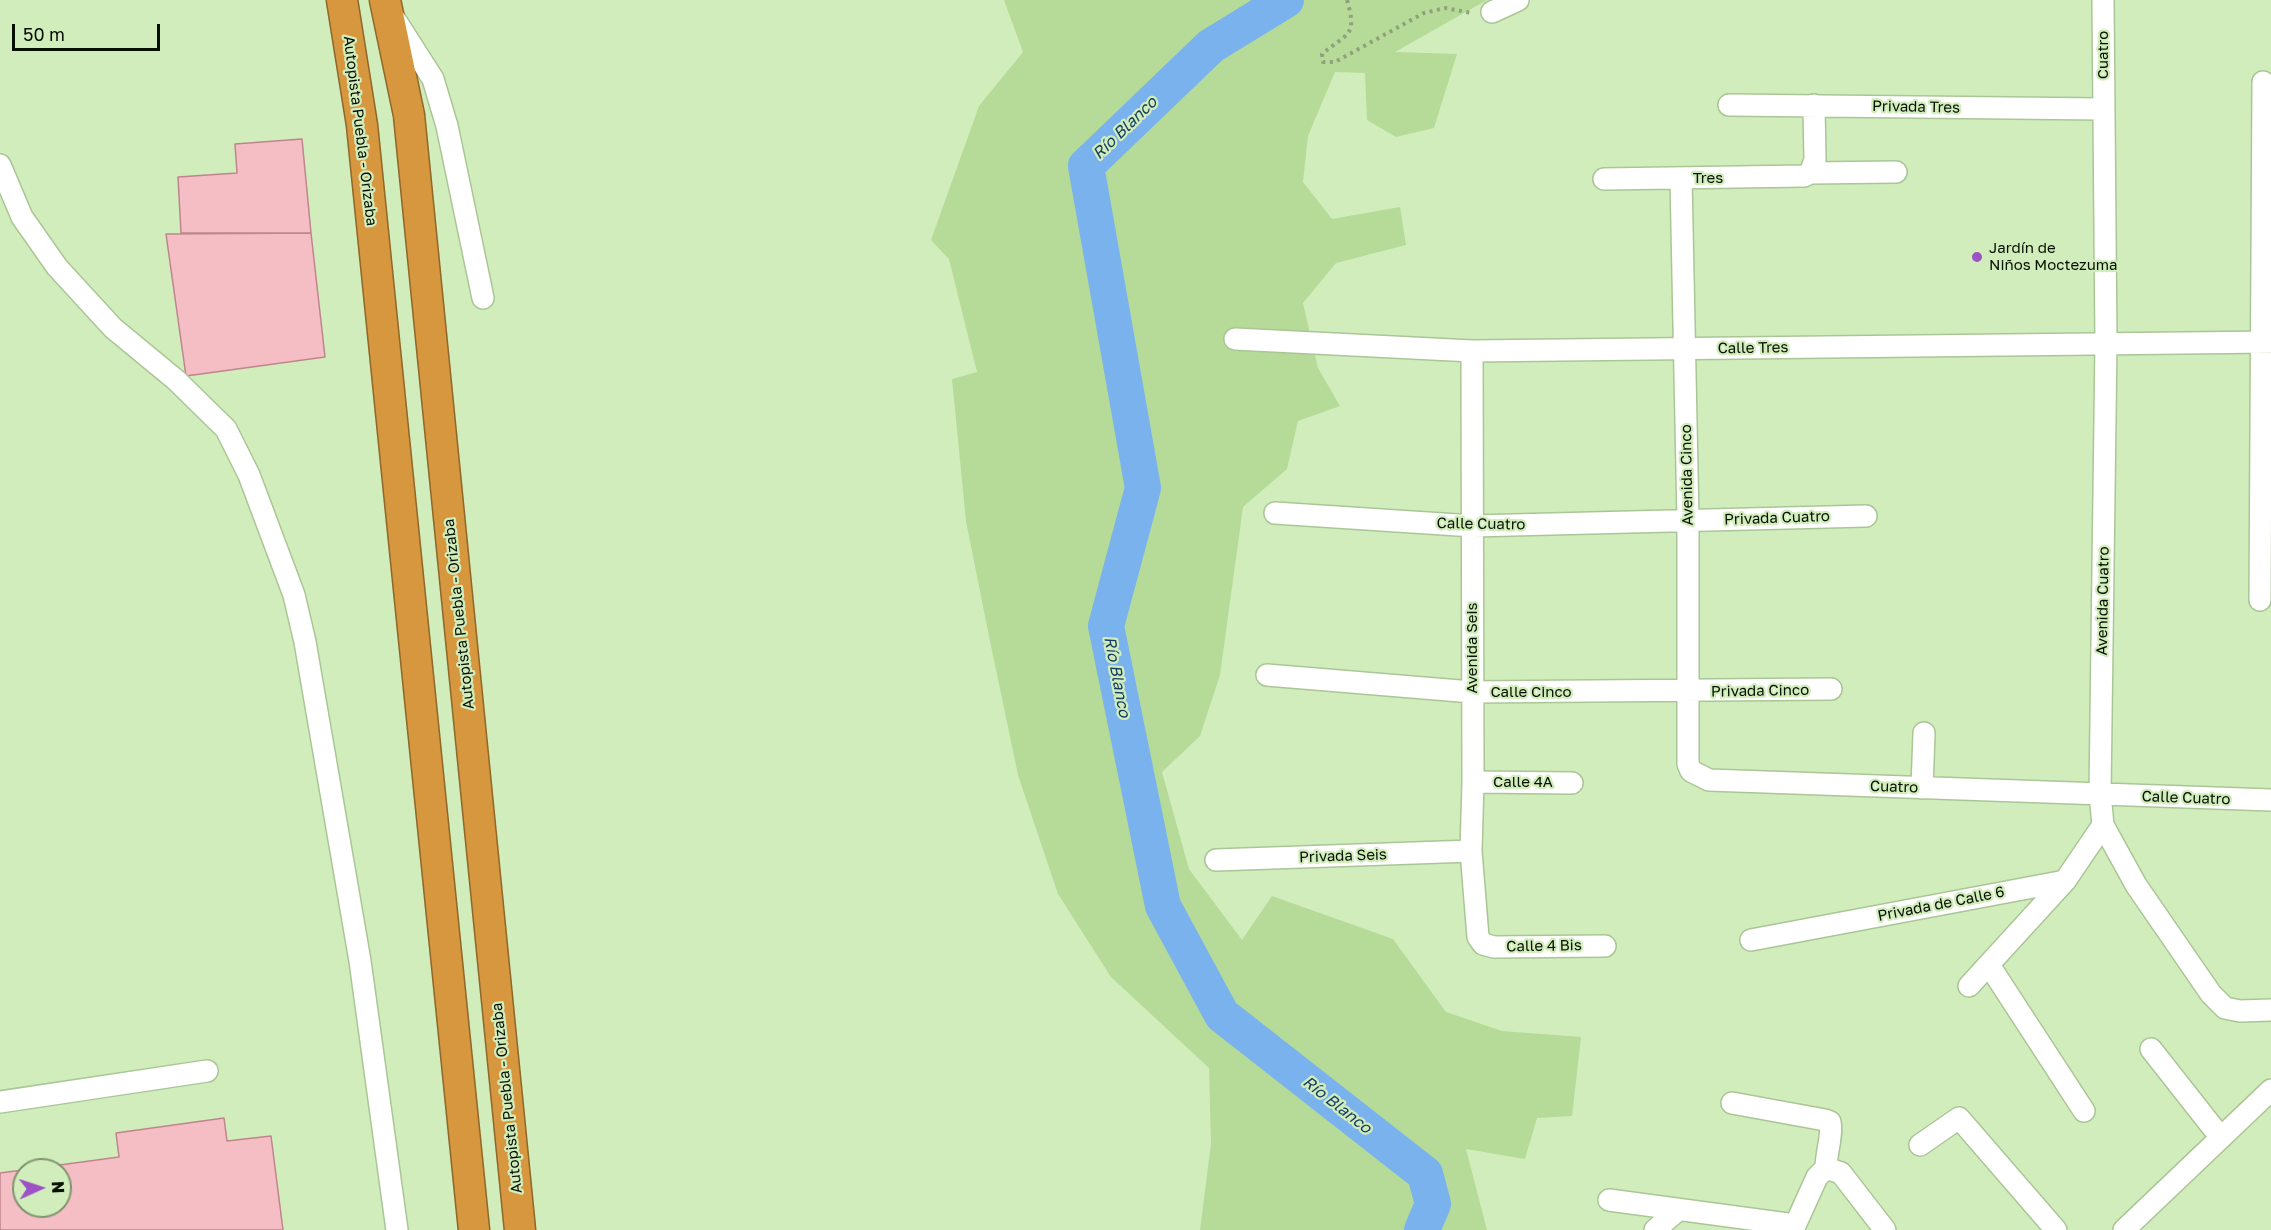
<!DOCTYPE html>
<html>
<head>
<meta charset="utf-8">
<style>
  body { margin:0 }
  #map { position:relative; width:2271px; height:1230px; overflow:hidden; background:#d2edbc; font-family:"Golos Text",sans-serif }
  canvas { display:block }
  .north { position:absolute; left:12px; top:1158px; width:60px; height:60px; box-sizing:border-box; background:#d2edbc; border:2px solid #809471; border-radius:50%; rotate:87deg; font-size:16px; font-weight:700; line-height:24px; text-align:center; color:#060f01 }
  .north::after { content:''; display:block; margin:auto; width:21px; height:27px; background:#9c53c6; clip-path:polygon(50% 0,100% 100%,50% 72%,0 100%) }
  .scale { position:absolute; left:12px; top:24px; width:148px; height:27px; box-sizing:border-box; border:3px solid #060f01; border-top:0; padding-left:8px; font-size:18px; line-height:21px; white-space:nowrap; color:#060f01; -webkit-text-stroke:4px #d2edbc; paint-order:stroke }
</style>
</head>
<body>
<div id="map">
<canvas width="2271" height="1230"></canvas>
<div class="north">N</div>
<div class="scale">50 m</div>
</div>
<script>
const ctx = document.querySelector('canvas').getContext('2d');
ctx.lineJoin = 'round';
function paint(path, color) { ctx.fillStyle = color; ctx.fill(path, 'evenodd'); }
function stroke(path, color, width, dash) { ctx.strokeStyle = color; ctx.lineWidth = width; ctx.lineCap = dash ? 'butt' : 'round'; ctx.setLineDash(dash || []); ctx.stroke(path); }
function label(font, color, halo, rows, align = 'center') {
  ctx.font = font + ' "Golos Text",sans-serif'; ctx.lineWidth = 4.5; ctx.setLineDash([]); ctx.textBaseline = 'middle'; ctx.strokeStyle = halo; ctx.fillStyle = color; for (const [text, x, y, turn = 0] of rows) {
    ctx.save(); ctx.translate(x, y); ctx.rotate((+turn || 0) * Math.PI / 180); ctx.textAlign = isNaN(turn) ? turn : align; if (halo) ctx.strokeText(text, 0, 0); ctx.fillText(text, 0, 0); ctx.restore();
  }
}
const green = new Path2D(`
  M1004,0H1487L1395,52L1457,54L1434,128L1396,137L1367,120L1365,73L1335,72L1308,136L1303,182L1332,219L1400,207L1406,245L1336,263L1303,303L1318,368L1340,406L1298,421L1287,469L1243,507L1220,675L1200,736L1162,772L1189,869L1242,940L1272,896L1393,939L1446,1012L1502,1031L1581,1037L1572,1116L1537,1118L1525,1159L1466,1149L1487,1230H1200L1211,1144L1209,1068L1111,977L1058,894L1018,775L989,636L966,521L952,379L977,372L949,259L931,240L979,106L1023,52Z`);
const river = new Path2D(`
  M1286,0L1211,46L1086,166L1143,488L1106,626L1163,906L1222,1015L1425,1174L1433,1204L1422,1230`);
const building = new Path2D(`
  M302,139L311,233H181L178,177L237,173L235,144Z
  M311,233L325,357L186,376L166,234Z
  M224,1118L227,1141L271,1136L283,1230H0V1173L119,1157L116,1133ZM24,1170H60V1206H24Z`);
const path = new Path2D(`
  M1347,0C1358,37 1347,33 1322,54L1323,62H1335L1424,13L1445,8L1472,13`);
const minor = new Path2D(`
  M2103,0L2106,342L2100,794L2103,825L2136,885L2211,994L2225,1008L2240,1011L2271,1010
  M1492,12L1518,0
  M394,18L433,79L447,126L483,298
  M1729,105L2102,109
  M0,165L22,217L57,267L113,328L176,380L226,429L249,475L294,595L305,642L360,961L397,1230
  M1810,173L1815,160L1814,105
  M1681,178L1688,520V764L1691,771L1709,780L2271,800
  M1604,179L1804,176L1810,173L1896,172
  M1235,339L1472,351L2271,342
  M1472,351L1473,782L1471,851L1478,937L1483,944L1494,947L1605,946
  M1275,513L1473,526L1866,516
  M2260,600L2263,82
  M1267,675L1472,692L1831,689
  M1473,782L1572,783
  M1922,788L1924,733
  M1216,860L1471,851
  M1751,940L2065,881
  M1989,965L2084,1111
  M1969,986L2065,881L2103,825
  M2151,1049L2221,1138
  M0,1102L207,1071
  M1732,1103L1825,1120L1830,1122C1833,1134 1826,1153 1826,1168
  M1920,1145L1959,1118L2056,1230
  M1826,1168L1841,1173L1885,1230
  M1609,1200L1795,1225
  M1655,1230L1678,1210
  M1793,1230L1817,1177L1826,1168
  M2124,1230L2271,1090`);
const highway = new Path2D(`
  M342,0L362,125L474,1230
  M385,0L409,115L520,1230`);
const markers = [
  [1977,257,6,"#9c53c6"]
];
const streetNames = [
  ["Cuatro",2103,55,-90],
  ["Privada Tres",1916,107,1],
  ["Autopista Puebla - Orizaba",360,131,83],
  ["Tres",1708,178],
  ["Calle Tres",1753,348,-1],
  ["Avenida Cinco",1687,475,-91],
  ["Privada Cuatro",1777,518,-2],
  ["Calle Cuatro",1481,524,1],
  ["Avenida Cuatro",2103,601,-89],
  ["Autopista Puebla - Orizaba",459,614,-96],
  ["Avenida Seis",1472,648,-90],
  ["Privada Cinco",1760,691,-1],
  ["Calle Cinco",1531,692],
  ["Calle 4A",1523,782],
  ["Cuatro",1894,787,2],
  ["Calle Cuatro",2186,798,2],
  ["Privada Seis",1343,856,-2],
  ["Privada de Calle 6",1941,904,-11],
  ["Calle 4 Bis",1544,946,-1],
  ["Autopista Puebla - Orizaba",507,1098,-96]
];
const poiNames = [
  ["Jardín de",1989,248],
  ["Niños Moctezuma",1989,265]
];
const waterNames = [
  ["Río Blanco",1125,128,-44],
  ["Río Blanco",1117,677,79],
  ["Río Blanco",1337,1105,38]
];
paint(green, '#b6da98');
stroke(river, '#7ab2ee', 36);
paint(building, '#f5bec4');
stroke(building, '#bf858c', 1.5);
stroke(minor, '#abc696', 24);
stroke(highway, '#8e6729', 33);
stroke(path, '#8ea27d', 4, [3, 4.5]);
stroke(minor, '#fff', 21);
stroke(highway, '#d7973f', 30);
for (const [x, y, r, color] of markers) { const dot = new Path2D(); dot.arc(x, y, r, 0, 2 * Math.PI); ctx.fillStyle = color; ctx.fill(dot); stroke(dot, '#d2edbc', 2); }
label('15px', '#060f01', '#d2edbc', streetNames);
label('15px', '#060f01', '#d2edbc', poiNames, 'left');
label('italic 16px', '#153c63', '#d2edbc', waterNames);
</script>
</body>
</html>
